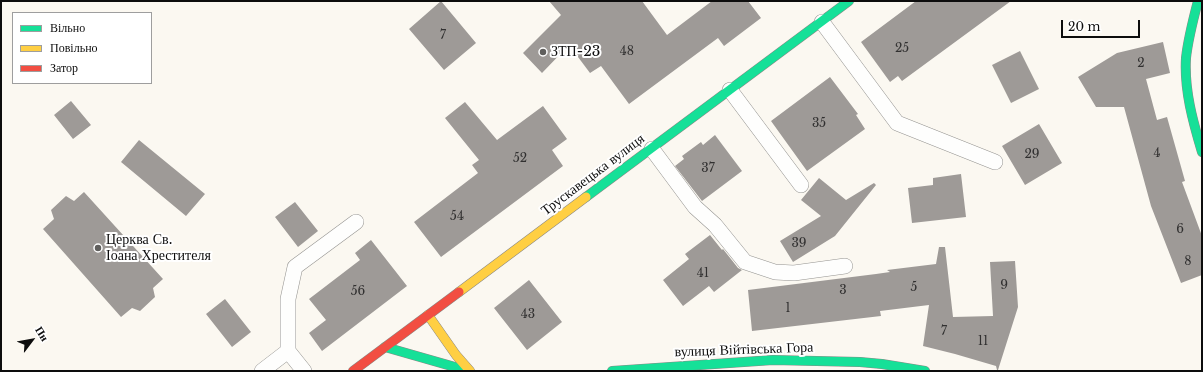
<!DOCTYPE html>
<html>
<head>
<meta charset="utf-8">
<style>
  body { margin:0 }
  #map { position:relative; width:1203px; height:372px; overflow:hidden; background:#fbf8f1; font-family:"Libre Baskerville",serif }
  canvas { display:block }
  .frame { position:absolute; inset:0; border:2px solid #0d0d0d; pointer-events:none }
  .legend { position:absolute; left:12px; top:12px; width:140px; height:72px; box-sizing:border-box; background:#fff; border:1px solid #9e9e9e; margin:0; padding:5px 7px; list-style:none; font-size:12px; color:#0d0d0d }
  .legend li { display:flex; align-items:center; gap:8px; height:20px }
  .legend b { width:20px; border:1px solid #9e9e9e }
  .north { position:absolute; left:12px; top:320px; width:40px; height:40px; -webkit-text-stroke:3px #fff; paint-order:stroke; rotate:58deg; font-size:11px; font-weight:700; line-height:16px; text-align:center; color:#0d0d0d }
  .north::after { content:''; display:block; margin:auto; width:14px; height:18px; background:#0d0d0d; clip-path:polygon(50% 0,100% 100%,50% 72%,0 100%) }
  .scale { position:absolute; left:1061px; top:20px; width:79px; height:18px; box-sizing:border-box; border:2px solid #0d0d0d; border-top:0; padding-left:5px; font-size:12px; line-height:14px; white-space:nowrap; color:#0d0d0d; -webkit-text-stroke:3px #fff; paint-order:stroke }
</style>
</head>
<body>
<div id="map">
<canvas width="1203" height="372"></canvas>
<div class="frame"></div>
<ul class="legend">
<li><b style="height:5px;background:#16e098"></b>Вільно</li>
<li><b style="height:5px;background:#ffcf43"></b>Повільно</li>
<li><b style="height:5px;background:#f24e42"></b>Затор</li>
</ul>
<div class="north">Пн</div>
<div class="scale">20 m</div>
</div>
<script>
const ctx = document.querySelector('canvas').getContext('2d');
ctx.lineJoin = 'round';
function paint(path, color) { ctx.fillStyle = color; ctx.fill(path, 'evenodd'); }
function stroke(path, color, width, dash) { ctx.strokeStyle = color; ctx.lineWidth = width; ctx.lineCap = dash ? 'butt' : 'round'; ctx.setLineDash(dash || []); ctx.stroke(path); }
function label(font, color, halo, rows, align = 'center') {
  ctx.font = font + ' "Libre Baskerville",serif'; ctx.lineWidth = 4; ctx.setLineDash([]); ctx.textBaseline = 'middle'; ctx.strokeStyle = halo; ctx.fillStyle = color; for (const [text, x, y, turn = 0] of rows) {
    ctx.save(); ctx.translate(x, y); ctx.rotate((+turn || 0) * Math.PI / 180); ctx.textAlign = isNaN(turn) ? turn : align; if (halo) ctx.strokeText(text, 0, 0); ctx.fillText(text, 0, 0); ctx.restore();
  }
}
const building = new Path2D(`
  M441,1L476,43L444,70L409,29Z
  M549,1H642L667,35L712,1H748L761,18L724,46L718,38L629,104L601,66L590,73L569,45L542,73L523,53L561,15Z
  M916,1H1011L902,81L898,76L890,82L861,42Z
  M1163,42L1170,73L1146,79L1157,120L1167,117L1185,181L1182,182L1202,236V275L1181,283L1151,206L1124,107H1096L1078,77L1117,53Z
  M1020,51L1039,89L1011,103L992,65Z
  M830,77L858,114L856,115L865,129L807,171L771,121Z
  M71,101L91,125L73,139L54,115Z
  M465,102L497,140L543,106L567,139L552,150L563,166L441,257L414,222L478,173L472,165L479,160L445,118Z
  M1039,124L1062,163L1025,185L1002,146Z
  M715,135L742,171L702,201L675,166L684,159L682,156L701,142L703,145Z
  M139,140L205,194L186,216L121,162Z
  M961,174L966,217L912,223L908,188L933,185V178Z
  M819,178L846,200L874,183L876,185L835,236L793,262L780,241L821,216L801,200Z
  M84,192L163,279L153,288L155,297L140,311L132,308L121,317L43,229L54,219L51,210L66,196L74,201Z
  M295,202L318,231L298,247L275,217Z
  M710,235L722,250L723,249L738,268L742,270L714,292L709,286L683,306L663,280L689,259L685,254Z
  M371,240L407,286L322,351L309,333L326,320L309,299L360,260L355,253Z
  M939,247H945L953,317L993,316L990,262L1015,261L1018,307L998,370H997L996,366L955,354L923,346L929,305L880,311L881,316L752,331L748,290L876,274L890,272L887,270L936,264Z
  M529,280L562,322L527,350L494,308Z
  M225,299L251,332L232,347L206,314Z`);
const lane = new Path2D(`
  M822,22L897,123L995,162
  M730,90L801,185
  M652,149L695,207L715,225L745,262L775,272L794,273L845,266
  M262,371L288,351
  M304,371L288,351V299L295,267L356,222`);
const fast = new Path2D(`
  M1198,1C1193,20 1188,39 1186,58C1184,90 1193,122 1202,152
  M586,197L849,1
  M385,347L469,371
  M612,371L773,360L860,362L882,364L925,371`);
const slow = new Path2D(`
  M459,292L586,197
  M428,315L456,355L470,371`);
const jam = new Path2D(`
  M353,371L459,292`);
const markers = [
  [543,52,4,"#605f5d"],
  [98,248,4,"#605f5d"]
];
const numberNames = [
  ["7",443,36],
  ["25",902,49],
  ["48",627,52],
  ["2",1141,64],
  ["35",819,124],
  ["4",1157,154],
  ["29",1032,155],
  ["52",520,159],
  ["37",708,169],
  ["54",457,217],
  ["6",1180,230],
  ["39",799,244],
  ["8",1188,262],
  ["41",703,274],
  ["9",1004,286],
  ["5",914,288],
  ["3",843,291],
  ["56",358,292],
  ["1",788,309],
  ["43",528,315],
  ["7",944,332],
  ["11",983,342]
];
const poiNames = [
  ["ЗТП-23",551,52],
  ["Церква Св.",106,240],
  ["Іоана Хрестителя",106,256]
];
const streetNames = [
  ["Трускавецька вулиця",593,175,-37],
  ["вулиця Війтівська Гора",744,350,-2]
];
paint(building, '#9e9a97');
stroke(lane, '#949390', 16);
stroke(fast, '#8b8986', 10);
stroke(slow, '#8b8986', 10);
stroke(jam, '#8b8986', 10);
stroke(lane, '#fefefd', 15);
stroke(fast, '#16e098', 9);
stroke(slow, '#ffcf43', 9);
stroke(jam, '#f24e42', 9);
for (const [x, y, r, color] of markers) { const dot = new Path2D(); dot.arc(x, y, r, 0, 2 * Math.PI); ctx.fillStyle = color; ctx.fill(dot); stroke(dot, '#fff', 1.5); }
label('12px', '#313030', null, numberNames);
label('14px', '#0d0d0d', '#fff', poiNames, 'left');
label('14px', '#0d0d0d', '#fff', streetNames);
</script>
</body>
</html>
